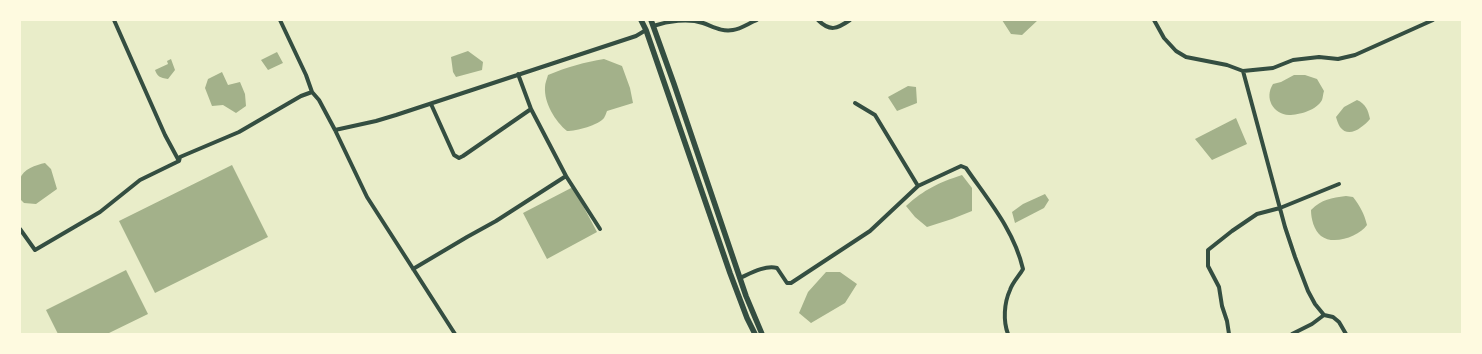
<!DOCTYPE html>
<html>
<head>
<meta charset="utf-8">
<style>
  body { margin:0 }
  #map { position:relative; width:1482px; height:354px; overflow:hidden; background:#e9edc9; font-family:"PT Sans Narrow",sans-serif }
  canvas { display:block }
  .frame { position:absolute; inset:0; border:21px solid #fefae0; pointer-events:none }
</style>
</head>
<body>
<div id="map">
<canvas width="1482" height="354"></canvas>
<div class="frame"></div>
</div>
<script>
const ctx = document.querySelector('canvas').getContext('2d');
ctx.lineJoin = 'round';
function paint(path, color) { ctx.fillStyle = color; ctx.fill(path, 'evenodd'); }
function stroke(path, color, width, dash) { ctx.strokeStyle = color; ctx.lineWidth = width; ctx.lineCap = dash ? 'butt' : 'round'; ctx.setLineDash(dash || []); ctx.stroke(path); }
const water = new Path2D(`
  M1002,20H1038L1022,35L1011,34Z
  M468,51L483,62L482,70L456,77L453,72L451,57Z
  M277,52L283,63L268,70L261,60Z
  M171,59L175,70L168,79C160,78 157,76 155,70L168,64L167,61Z
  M604,59L622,66L630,88L633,103L607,111C606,114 605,116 604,118C599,125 576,131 567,131C555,121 544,103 545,87C545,83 547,79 548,75C567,67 585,62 604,59Z
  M222,72L228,85L240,82L245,94L246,106L236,113L223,105L212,106L205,88L208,79Z
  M1294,75H1305L1317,79L1324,91C1323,94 1323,97 1322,100C1317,110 1299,115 1289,115C1273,114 1264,98 1273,84L1281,82Z
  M908,86L916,87L917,103L897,111L888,97Z
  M1357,100C1366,104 1368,110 1370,119C1363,127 1349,139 1340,127C1338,124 1337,120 1336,117L1344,107Z
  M1236,118L1247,144L1212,160L1195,139Z
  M45,163L51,169L57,189L36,204L24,203L20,199C20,193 18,184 20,179C23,169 36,165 45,163Z
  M232,165L268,237L155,293L119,221Z
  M962,175L972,188V211L952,219L927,227L915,217L906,206C925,189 938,183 962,175Z
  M573,187L597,232L547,259L523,213Z
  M1045,194L1049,200L1044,208L1015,223L1012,212L1023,204Z
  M1346,196L1353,197C1360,206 1364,213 1367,225C1359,236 1334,246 1321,236C1314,230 1311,219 1311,210C1322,199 1331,198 1346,196Z
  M126,270L148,314L107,334H58L46,310Z
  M826,272H840L857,284L845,303L811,323L799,313L808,292Z`);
const minor = new Path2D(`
  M114,20L165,135L179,161
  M280,20L306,75L312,92
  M818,20C830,32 837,29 850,20
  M1154,20L1164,38L1176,51L1186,57L1227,65L1243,71L1273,68L1293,60L1319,57L1338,59L1355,55L1433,20
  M653,26C668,21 688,18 703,23C714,27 722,32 733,30C741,29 749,23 757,20
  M1243,71L1285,227L1295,257L1308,291L1315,304L1324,315L1333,317L1339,322L1346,334
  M518,74L531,109
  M855,103L875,115L918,186
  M335,130L376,121L396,115L636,36L646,30
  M566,176L600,229
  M20,229L35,250L100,212L140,180L179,161L180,157L239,132L301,96L312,92L319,100L335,130L367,197L455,334
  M413,269L467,237L496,221L566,176L531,109L463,156L459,158L454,155L431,104
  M740,278C751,273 765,265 777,268L787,283H791L870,231L918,186L961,166L966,168C988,200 1014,230 1023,269C1019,276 1012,283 1010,290C1004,303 1003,321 1008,334
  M1229,334L1227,321L1222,306L1219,287L1208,266V250L1232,231L1257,214L1280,208L1339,184
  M1292,334L1312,324L1324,315`);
const secondary = new Path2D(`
  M641,20L646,30L730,273L747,318L755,334
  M651,20L674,84L746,296L762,334`);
paint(water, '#a3b18a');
stroke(minor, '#344e41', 4);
stroke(secondary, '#344e41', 5.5);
</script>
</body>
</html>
